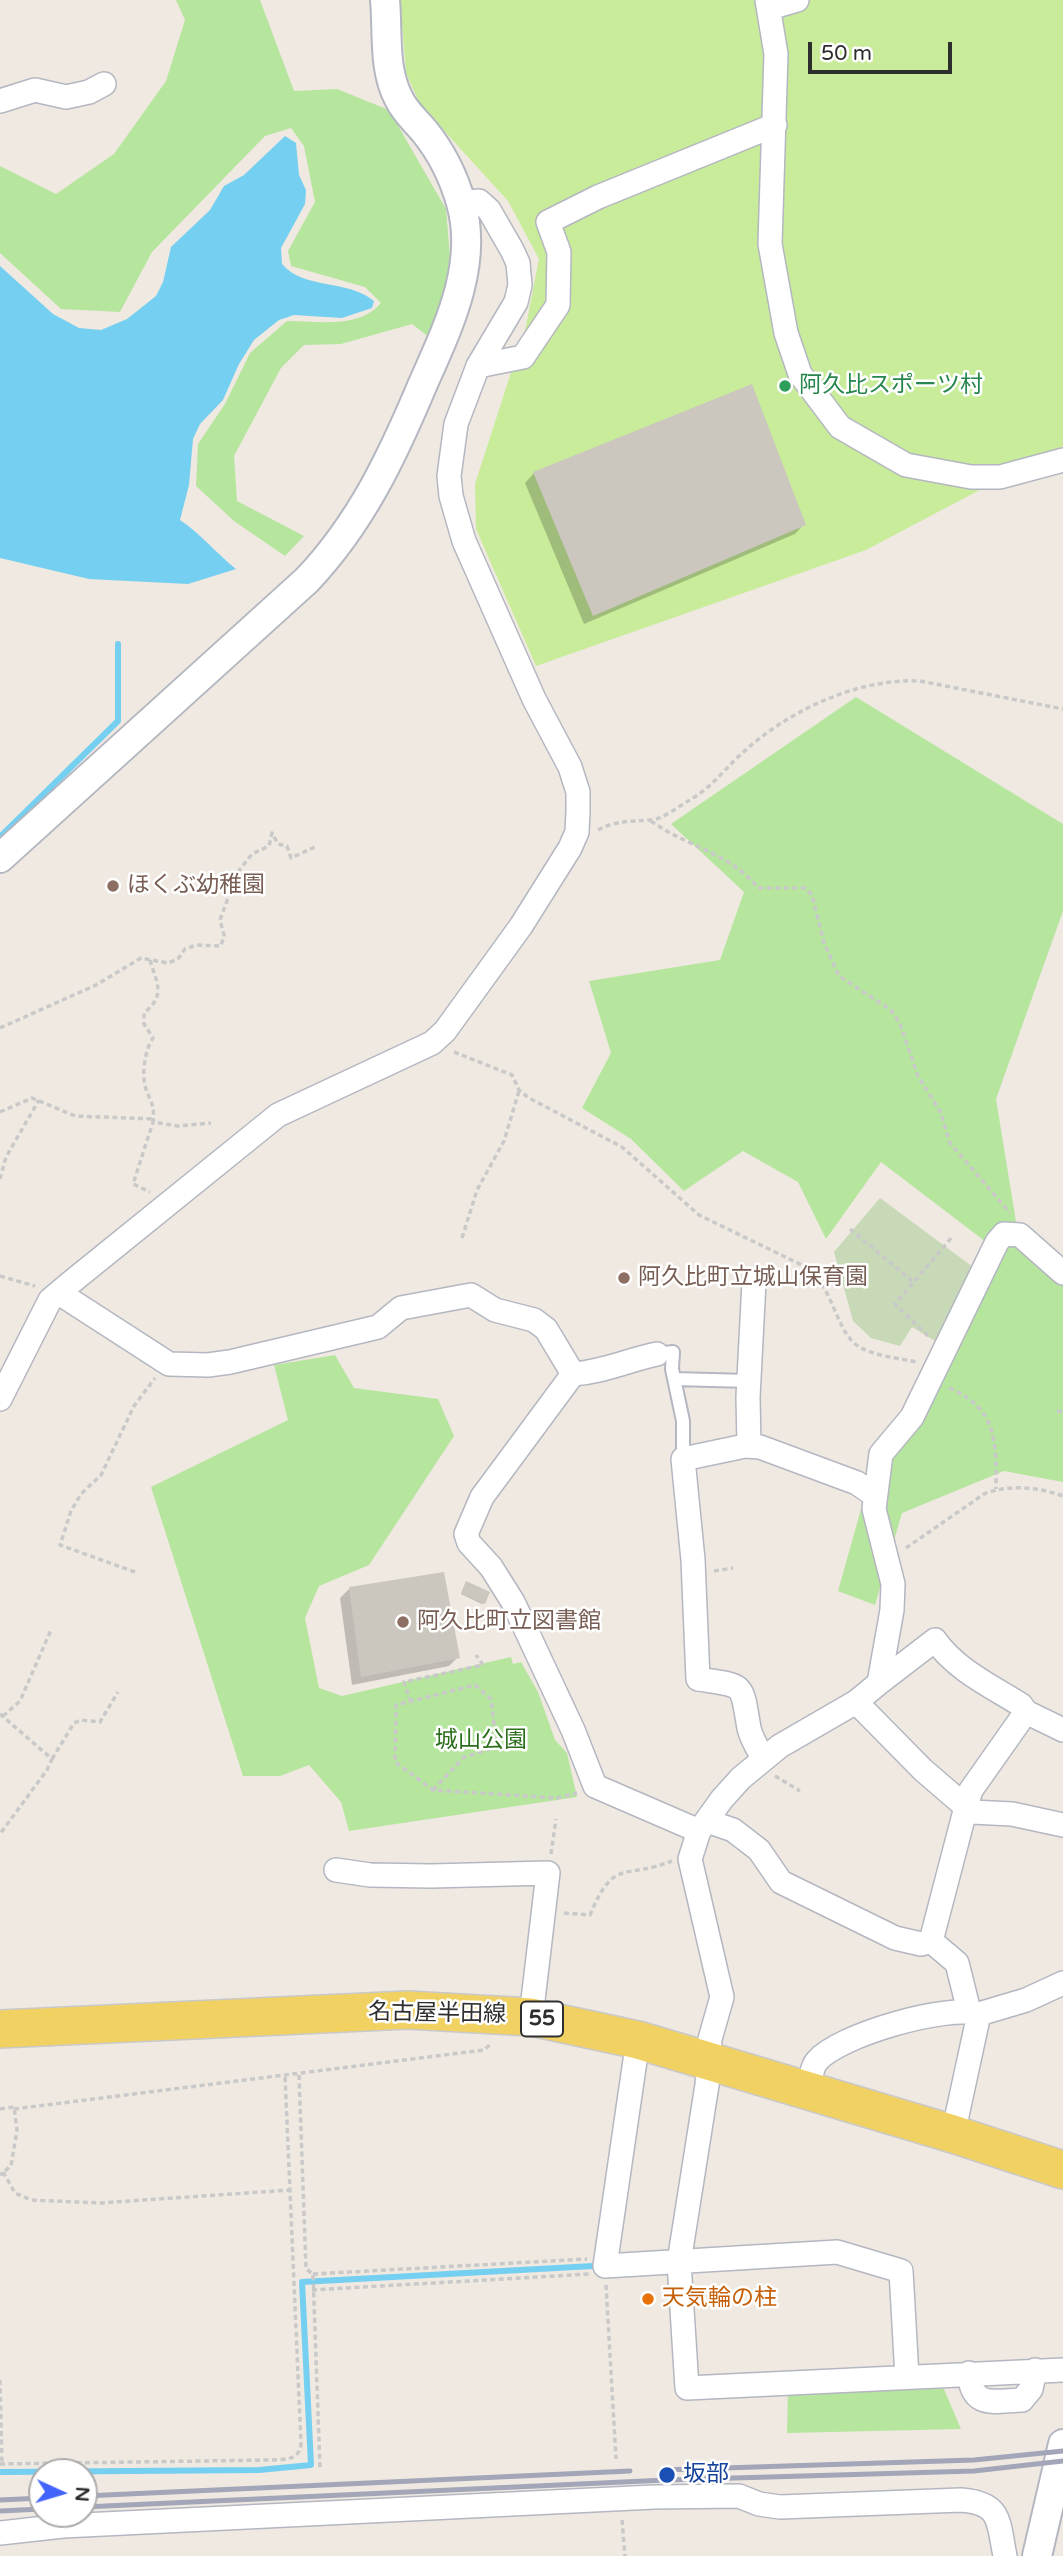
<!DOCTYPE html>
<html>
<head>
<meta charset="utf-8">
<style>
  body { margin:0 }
  #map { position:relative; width:1063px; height:2556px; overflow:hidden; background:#efe9e1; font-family:"Varela Round",sans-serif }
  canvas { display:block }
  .north { position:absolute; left:28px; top:2458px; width:70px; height:70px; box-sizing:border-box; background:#fff; border:2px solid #ababab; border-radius:50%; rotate:94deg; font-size:19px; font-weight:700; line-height:28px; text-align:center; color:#2e2e2e }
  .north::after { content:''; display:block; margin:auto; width:24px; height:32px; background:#4264fb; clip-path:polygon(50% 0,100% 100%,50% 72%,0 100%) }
  .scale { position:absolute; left:808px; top:42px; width:144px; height:32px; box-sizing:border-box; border:4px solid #2e2e2e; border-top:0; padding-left:9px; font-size:21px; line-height:24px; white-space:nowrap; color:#2e2e2e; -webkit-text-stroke:5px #fff; paint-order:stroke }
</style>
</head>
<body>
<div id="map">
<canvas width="1063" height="2556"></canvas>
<div class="north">N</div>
<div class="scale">50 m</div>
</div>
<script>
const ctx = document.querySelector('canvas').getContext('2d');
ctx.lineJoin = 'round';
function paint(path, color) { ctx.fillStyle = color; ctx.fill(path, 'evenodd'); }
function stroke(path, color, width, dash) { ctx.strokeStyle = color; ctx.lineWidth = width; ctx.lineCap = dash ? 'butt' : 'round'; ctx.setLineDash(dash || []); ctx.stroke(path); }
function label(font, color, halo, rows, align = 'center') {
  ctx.font = font + ' "Varela Round","Noto Sans JP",sans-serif'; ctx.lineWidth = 5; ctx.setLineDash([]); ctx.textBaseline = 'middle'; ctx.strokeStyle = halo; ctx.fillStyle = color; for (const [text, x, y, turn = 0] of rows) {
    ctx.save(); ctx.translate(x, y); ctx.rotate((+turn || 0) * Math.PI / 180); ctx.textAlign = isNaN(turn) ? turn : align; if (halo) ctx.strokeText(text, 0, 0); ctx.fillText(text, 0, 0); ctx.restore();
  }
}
const green = new Path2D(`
  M176,0H260L294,91L337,89L389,110L446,209L451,269L430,338L412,324L341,344L304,345L281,368L234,456L237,501L304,536L285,556L234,521L196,486L198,444L225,404L250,353L287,321C319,321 359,329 381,303L365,287L291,266L288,251L315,202L304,146L291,128L265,136L152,252L120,312L61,309L0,253V166L56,194L114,154L166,81L185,20Z
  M856,697L1063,824V911L996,1099L1019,1240L1063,1277V1482L1004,1471L902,1513L875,1605L838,1591L863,1502L895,1454L990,1245L881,1162L826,1239L798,1182L743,1151L684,1191L631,1139L582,1108L611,1053L589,981L720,960L744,892L671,824Z
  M335,1355L354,1388L438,1399L454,1436L369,1565L319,1586L305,1618L319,1688L342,1696L511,1657L513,1664L521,1662L538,1692L555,1740L567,1753L577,1797L349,1831L341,1802L309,1765L280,1776H243L151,1487L288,1420L274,1365Z
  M907,2386L943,2387L961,2429L787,2433L788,2391Z`);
const cemetery = new Path2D(`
  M880,1198L977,1270L940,1344L912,1327L900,1346L871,1338L853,1321L834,1252Z`);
const pitch = new Path2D(`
  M400,0H1063V446L866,550L536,666L476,529L475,484L526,326L539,259L508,201L420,104L406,73Z`);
const water = new Path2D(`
  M285,136L296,143L299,175L306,190L305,204L281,248L282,264C304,290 348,279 374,301L372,308L342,318L294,315L279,320L254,340L239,364L223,400L200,424L193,439L189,485L180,520C201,534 216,553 236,569L188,584L89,579L0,558V266L53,314L79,328L101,330L127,319L156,296L163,282L171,247L210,210L224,186L244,175Z`);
const shadow = new Path2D(`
  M534,473L804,524L795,534L584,624L525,483Z
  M465,1585L484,1603L482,1604L461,1594Z
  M349,1589L458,1657L449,1666L352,1685L340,1598Z`);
const stream = new Path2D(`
  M0,837L118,721V644
  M0,2472L259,2470L311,2465L302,2282L593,2266`);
const building = new Path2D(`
  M752,384L806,525L593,616L533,472Z
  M444,1572L460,1658L361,1677L349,1587Z
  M466,1581L490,1592L485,1604L461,1593Z`);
const path = new Path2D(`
  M651,821C685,846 731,853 758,888H805L812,895L824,943L839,976L891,1010L900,1024L918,1076L940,1111L950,1143L1010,1213
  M598,830C617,820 629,822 650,820C661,820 678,807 688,801C710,789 722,772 740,755C786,712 856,678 920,681L1063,709
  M150,960C157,984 166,995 144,1013V1024L153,1038C145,1049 141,1076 146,1089C151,1103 155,1106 153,1122L178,1126L211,1123
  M0,1028L96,985L141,958L168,963L178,959L185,949L196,945L221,946L224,935L220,920L237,873L252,854L269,846L272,833L278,844L287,846L291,858L315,847
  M454,1052L512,1075L519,1090L529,1098L622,1147L699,1215L810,1269C832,1290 836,1326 854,1343C869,1356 899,1358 917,1362
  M0,1112L32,1098L75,1116L154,1119L133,1184L150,1192
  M0,1179L6,1157L39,1100
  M850,1229L912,1281
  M462,1238L477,1190L504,1141L519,1091
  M0,1276L35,1286
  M928,1336L895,1304L952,1237
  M949,1388C998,1408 996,1443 996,1489
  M1057,1411L1063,1412
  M906,1548L984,1494C1008,1484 1038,1487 1063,1496
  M714,1571L733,1568
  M135,1572L60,1545L71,1511L81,1494L101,1475L134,1406L155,1378
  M411,1702L404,1682L483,1665L476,1655
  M0,1714L52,1759L47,1770L0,1834
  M3,1716L20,1701L51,1630
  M52,1759L74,1723L81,1720L100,1722L118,1692
  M775,1776L800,1791
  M433,1790L464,1757L497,1747L491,1699L475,1685L396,1705L395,1762L433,1790L557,1798L577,1793
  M551,1854L556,1819
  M564,1913L590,1915C614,1857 624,1880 672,1861
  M299,2075L306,2269L313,2274L320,2468
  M0,2109L14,2107L17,2130L11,2166L0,2175
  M14,2109L484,2050L492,2043
  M3,2172L15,2193L31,2200L100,2203L290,2190
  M313,2274L587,2259
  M606,2285L616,2459
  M312,2290L589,2274
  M0,2380L2,2464
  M0,2464L271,2460C285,2459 299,2461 301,2444L285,2076
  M622,2520L625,2556`);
const service = new Path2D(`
  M657,1354L673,1352L672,1369L683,1421V1459
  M674,1379L749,1381`);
const minor = new Path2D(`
  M767,0L776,54L770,244L786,333L800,374L840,427L906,465L971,477H1000L1063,460
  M770,8L797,0
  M0,101L35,90L66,97L89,92L104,84
  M478,366L523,357L558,305L559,252L548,222L598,197L775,125
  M1063,1273L1020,1235L1004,1234L997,1242L912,1417L881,1454L874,1509L893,1584L892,1610L879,1683L856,1702L780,1746L741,1778L722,1799L699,1831L690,1859L722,1997L710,2039L707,2085L679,2262L687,2388L1063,2370
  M59,1293L169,1364L208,1365L230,1362L378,1327L401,1308L471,1295L495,1310L534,1320L546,1329L573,1374L482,1497L466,1534L469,1543L491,1567L513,1602L573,1730L595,1786L699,1831
  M573,1374C603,1372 628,1360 657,1354
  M0,1399L50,1300L69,1284L278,1115L432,1043L445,1031L521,926L570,848L577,832L578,812V792L570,767L534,699L464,541L451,496L449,476L456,424L478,366L516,302L520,285L518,263L512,250L489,210L479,201L461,203
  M749,1446L748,1397L754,1282
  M879,1683L935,1640C956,1670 991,1686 1021,1705L1026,1712
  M856,1702L923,1770L966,1807L971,1790L1026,1712L1063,1730
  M763,1758C758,1749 751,1738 749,1728C741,1682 746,1686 698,1679L693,1560L683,1459L745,1446L760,1447L857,1483L874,1495
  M707,1821L733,1830L759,1850L781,1882L895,1938L921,1944L931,1941
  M336,1870L370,1875L431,1876L548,1873L531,2017
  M969,2011L957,1963L931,1941L966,1807L972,1812L1012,1814L1063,1825
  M638,2040L605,2266L837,2252L901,2271L907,2377
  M808,2092C810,2083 811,2068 817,2061C839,2035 947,2004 979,2014
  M953,2134L979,2014L1026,2000L1063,1983
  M969,2373C972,2409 993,2401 1022,2400L1031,2389L1035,2370
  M0,2533L63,2526L654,2497L739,2496L759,2504L780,2507L961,2500C1002,2503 998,2522 1005,2556`);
const tertiary = new Path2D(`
  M0,858L307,580C361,523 392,457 422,386C447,329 479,266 461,203C454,178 441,152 425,132C416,121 405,112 399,99C383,69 388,33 385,0
  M1037,2556L1063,2444`);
const primary = new Path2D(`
  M0,2029L408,2010L531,2017L638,2040L953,2134L1063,2170`);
const rail = new Path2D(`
  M661,2470L974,2460L1063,2451
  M84,2496L630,2471
  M0,2500L42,2498
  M84,2507L666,2480L974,2471L1063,2461
  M0,2511L42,2509`);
const markers = [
  [785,386,7,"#2e9e5b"],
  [113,886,7,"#8d6e63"],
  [624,1278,7,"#8d6e63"],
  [403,1622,7,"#8d6e63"],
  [648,2299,7,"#e8710a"],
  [667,2475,9,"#1a4fb4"]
];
const shields = [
  [542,2019,42]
];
const shieldNames = [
  ["55",542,2019]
];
const leisureNames = [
  ["阿久比スポーツ村",799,386]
];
const educationNames = [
  ["ほくぶ幼稚園",127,886],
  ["阿久比町立城山保育園",638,1278],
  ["阿久比町立図書館",417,1622]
];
const parkNames = [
  ["城山公園",481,1741]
];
const streetNames = [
  ["名古屋半田線",437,2014,1]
];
const foodNames = [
  ["天気輪の柱",662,2299]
];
const transitNames = [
  ["坂部",683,2475]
];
paint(green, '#b6e59e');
paint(cemetery, '#c8d9b8');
paint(pitch, '#c9ec9a');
paint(water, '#75cff0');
paint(shadow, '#0003');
stroke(stream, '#75cff0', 6);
paint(building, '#cbc7bf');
stroke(service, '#b4b7c1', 16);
stroke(minor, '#b4b7c1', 26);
stroke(tertiary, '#b4b7c1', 32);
stroke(primary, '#c9c9c9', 40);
stroke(path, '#c9c9c9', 3.5, [5, 3.5]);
stroke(service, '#fff', 12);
stroke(minor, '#fff', 23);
stroke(tertiary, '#fff', 28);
stroke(primary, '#f2d163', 37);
stroke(rail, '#a3a6b8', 5);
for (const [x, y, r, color] of markers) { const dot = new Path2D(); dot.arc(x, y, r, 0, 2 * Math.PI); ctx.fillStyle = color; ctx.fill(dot); stroke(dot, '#fff', 2.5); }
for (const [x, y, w] of shields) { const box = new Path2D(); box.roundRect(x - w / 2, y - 17.5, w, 35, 5); ctx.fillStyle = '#fff'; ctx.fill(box); stroke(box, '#2e2e2e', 2); }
label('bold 21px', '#2e2e2e', null, shieldNames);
label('23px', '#27864d', '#fff', leisureNames, 'left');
label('23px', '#785e54', '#fff', educationNames, 'left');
label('23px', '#2c6e1b', '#fff', parkNames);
label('23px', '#2e2e2e', '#fff', streetNames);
label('23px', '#c56008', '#fff', foodNames, 'left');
label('23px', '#164399', '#fff', transitNames, 'left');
</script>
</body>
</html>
